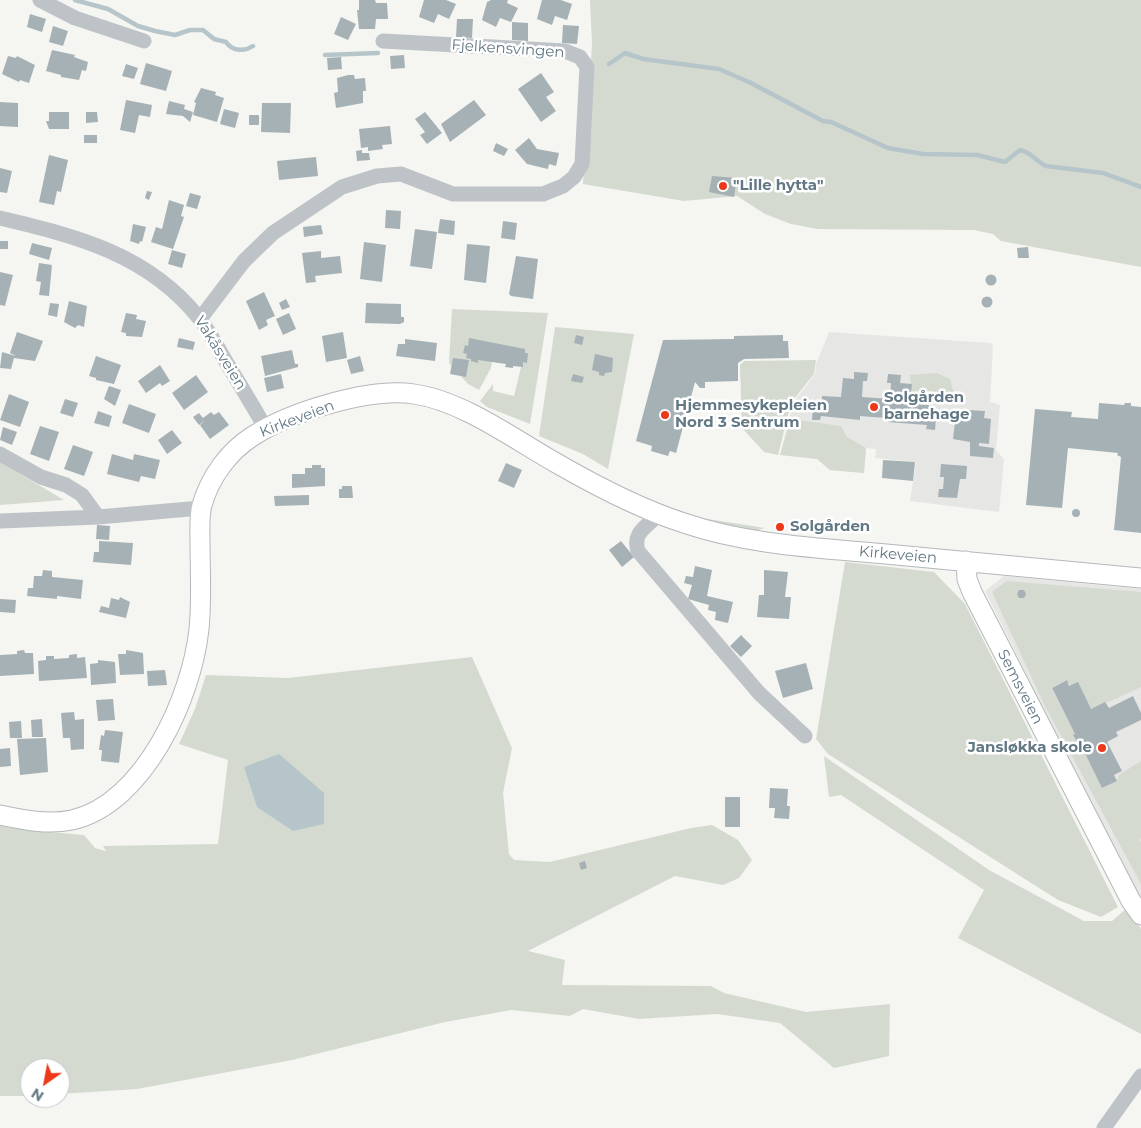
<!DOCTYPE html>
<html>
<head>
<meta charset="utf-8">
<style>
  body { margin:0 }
  #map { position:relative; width:1141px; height:1128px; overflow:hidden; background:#f5f5f1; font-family:Montserrat,sans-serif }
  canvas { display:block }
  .north { position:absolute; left:20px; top:1058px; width:50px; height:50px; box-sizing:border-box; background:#fff; border:1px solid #c0c9ce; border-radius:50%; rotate:213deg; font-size:14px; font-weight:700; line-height:20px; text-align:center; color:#627884 }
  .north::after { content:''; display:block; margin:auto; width:18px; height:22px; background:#ed3819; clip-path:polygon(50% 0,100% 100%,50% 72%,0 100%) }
</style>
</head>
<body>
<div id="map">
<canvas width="1141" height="1128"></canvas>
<div class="north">N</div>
</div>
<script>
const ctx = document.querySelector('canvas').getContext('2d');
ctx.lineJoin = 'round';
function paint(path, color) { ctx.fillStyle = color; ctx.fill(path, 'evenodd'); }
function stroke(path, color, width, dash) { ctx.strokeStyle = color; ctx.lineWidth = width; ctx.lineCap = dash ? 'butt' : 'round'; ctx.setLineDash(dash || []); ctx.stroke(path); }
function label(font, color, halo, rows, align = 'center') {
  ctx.font = font + ' Montserrat,sans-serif'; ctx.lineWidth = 5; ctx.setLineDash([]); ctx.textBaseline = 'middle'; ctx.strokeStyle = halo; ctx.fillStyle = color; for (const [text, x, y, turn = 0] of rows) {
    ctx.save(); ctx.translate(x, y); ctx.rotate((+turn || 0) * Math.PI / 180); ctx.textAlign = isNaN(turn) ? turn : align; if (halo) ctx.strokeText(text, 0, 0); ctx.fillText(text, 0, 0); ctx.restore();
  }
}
const built = new Path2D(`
  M829,332L991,343L993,346L990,402L1000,405L996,450L1004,459L999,512L910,501L916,462L875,458L876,449L866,448L864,473L830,470L817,459L780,455L793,403L815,374L816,364Z
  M1004,576L1141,589V904L985,591Z`);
const green = new Path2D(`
  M590,0H1141V267L1001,241L993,234L974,230L818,229L791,224L765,214L737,196L684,201L583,184L592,44Z
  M452,309L548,313L530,424L487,407L480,401L493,384V391L514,396L522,363L494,350L491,368L479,390L468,384L449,363Z
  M555,327L634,334L608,469L583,454L539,436Z
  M816,360L814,374L791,403L778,455L764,452L742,428L740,365L744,361Z
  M937,373L950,379L953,391L951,401L913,402L910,375Z
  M791,419L841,426L847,437L866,448L864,473L830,470L817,459L780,455Z
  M0,462L64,500L0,505Z
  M691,516L695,517L765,528L751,532Z
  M845,562L934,572L965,604L1118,907L1101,917L1058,900L828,754L816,739Z
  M1007,581L1141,592V687L1091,710L1066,680L1051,688L1075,734L1073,736L1077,742L1079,741L1103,788L1117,781L1119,775L1141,761V838L1139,840L1141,842V884L1044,704L992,592Z
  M472,657L512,748L503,793L509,854L514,860L550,862L691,828L712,825L738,840L752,860L739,878L723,885L675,876L528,951L565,960L562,985L711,986L724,993L806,1012L890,1004L889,1056L834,1068L780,1023L717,1014L639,1019L583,1009L570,1016L511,1010L445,1022L292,1060L137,1089L60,1094V1068H30V1096H0V825L29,830L84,835L95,848L106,851L103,846L218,844L228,760L179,744L195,709L206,675L288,678Z
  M824,756L989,870L1084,921H1112L1128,907L1141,929V1034L958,938L984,890L841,795L829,797Z`);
const water = new Path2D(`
  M279,754L324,793V824L293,831L257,807L244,767Z`);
const stream = new Path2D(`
  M75,0L108,9L138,26L155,31L175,35L190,30H203L214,39L226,42C232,51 244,52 253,46
  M325,55L378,53
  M609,64L625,53L643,59L719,69L751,83L823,121L831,122L888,148L923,154L977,155L1005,162L1020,150C1031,152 1036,161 1046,166L1103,173L1141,187`);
const building = new Path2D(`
  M359,0H375L376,3H387L388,19H376L375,29H359L357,10H359Z
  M424,0H446L456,4L449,19L438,14L434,23L419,17Z
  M491,0H508L507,3L518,8L511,22L500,18L496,27L482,20L487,2Z
  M542,0H561L572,4L567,20L555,16L552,25L537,19Z
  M30,14L46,19L42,32L27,27Z
  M341,17L356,24L348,40L334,34Z
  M457,19H473L472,38L456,37Z
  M512,22L528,23V41L512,40Z
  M563,25L579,26L577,44L562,43Z
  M53,26L68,31L63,46L49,42Z
  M52,50L75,55L74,57L88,62L86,71L82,70L79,80L61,77V75L46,71Z
  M404,55L405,68L391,69L390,56Z
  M8,56L16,58L17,56L35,65L29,83L20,80L19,82L2,74Z
  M341,57L342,69L328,70L327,58Z
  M146,63L172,71L166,91L140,84Z
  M126,64L138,68L134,79L122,76Z
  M541,73L554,92L546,97L556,111L541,122L518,89Z
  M348,75H354L355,79L365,78L366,91H363V103L336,108L334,93L338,92L337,78Z
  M201,88L216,92L215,95L224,98L217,122L193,115L196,103L194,102Z
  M126,100L152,105L150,117L139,115L135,133L120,130Z
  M474,100L486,115L450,142L441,124Z
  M169,101L185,105L184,109L193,112L190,122L183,116L166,114Z
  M0,102L18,103V127L0,126Z
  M262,103H291L290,133L261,132Z
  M224,109L239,113L235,128L220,124Z
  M49,112H69V129H49L46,121H49Z
  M86,112H97L98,122L86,123Z
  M425,112L442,133L427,144L420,135L425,132L415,119Z
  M249,115H259V125H249Z
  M390,126L392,144L382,145L383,149L368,151V147L361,148L359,129Z
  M84,135H97V143H84Z
  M529,138L537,149L559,153L556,166L549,164L548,169L527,164L515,150Z
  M496,143L508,149L504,156L493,151Z
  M362,150V153H369L370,160L357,161L356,151Z
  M49,155L68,160L61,192L57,191L54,205L39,202Z
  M316,157L318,176L279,180L277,161Z
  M0,168L12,171L7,193L0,192Z
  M712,176L737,178L734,197L709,192Z
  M147,191L152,192L149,200L145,198Z
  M190,193L201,196L197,209L186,206Z
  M169,200L184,205L181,216L184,217L173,249L151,242L156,227L162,229Z
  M386,210L401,211L400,229L385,228Z
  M440,219L455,221L454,235L438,233Z
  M503,221L517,223L515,240L501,238Z
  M133,224L146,227L142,242L140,241L139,244L130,241Z
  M321,225L323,234L304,237L303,227Z
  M415,229L437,232L432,269L410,266Z
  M0,241H8V249H0Z
  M364,242L386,245L382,282L360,279Z
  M32,243L52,248L49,260L29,254Z
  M467,244L490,246L486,283L464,280Z
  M1028,247L1029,258H1018L1017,248Z
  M172,250L186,254L182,268L168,264Z
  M321,251V258L340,256L342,273L315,276L316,282L306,283L302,253Z
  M516,256L538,259L533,299L511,296L509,294Z
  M39,263L52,265L49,296L39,295L41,282L36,281Z
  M0,272L13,275L5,306L0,305Z
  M985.5 280a5.5 5.5 0 1 1 11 0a5.5 5.5 0 1 1-11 0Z
  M264,292L275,316L266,320L268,325L259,330L246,301Z
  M981.5 302a5.5 5.5 0 1 1 11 0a5.5 5.5 0 1 1-11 0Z
  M286,299L290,307L282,310L279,303Z
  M69,301L87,306L84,327L78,325L75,328L64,322Z
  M50,303L59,304L57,317L48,315Z
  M366,303L401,304V317H404V322L400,324L365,323Z
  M126,313L137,315L136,319L146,321L142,337L126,336V333L121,332Z
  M289,313L296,329L283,335L276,319Z
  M17,332L43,341L35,361L14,358L11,369L0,368L2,352L16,356L10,353Z
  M343,332L347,358L326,362L322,336Z
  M576,335L584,337L582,345L574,343Z
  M783,335V341H788L789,358L744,359L738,363V381L705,382V388H700L695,382L676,453L670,451L668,456L651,451L652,446L636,441L663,340L734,339V336Z
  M179,338L195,342L193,350L177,347Z
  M469,338L525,349V353H528L527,363L523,362V367L513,366V368L505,367L506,364L478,360V363L471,361V359L466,358L467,354L463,353L465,345L468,346Z
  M405,339L437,343L435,361L396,356L398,344H405Z
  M292,350L295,364H298V367L265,376L261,356Z
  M595,354L613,358L612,372L605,373L604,376L599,375V372L592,370Z
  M96,356L121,365L114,384L96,380V378L89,376Z
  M360,356L364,371L351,374L347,360Z
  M453,358L469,360L466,377L450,374Z
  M160,365L170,381L162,386L160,383L146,393L138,381Z
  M854,372L868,373L867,381H863L862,397L890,399L891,383H887L888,374L901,375L900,383L912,384L910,403L929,405L928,417H936L935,430L926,429L927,425L888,422V418L872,417L860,416V420L821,416L820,420H812L813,407L821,408L822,396L841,397L843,378L854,379Z
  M281,374L284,388L267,392L264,378Z
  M573,374L584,377L582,383L571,381Z
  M196,375L208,392L184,410L172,393Z
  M109,386L121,390L115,406L104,399Z
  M9,394L29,402L20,427L0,420Z
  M65,399L78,403L73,417L60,413Z
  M1099,403L1124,405L1125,403H1131V406L1141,407V533L1114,530L1121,457L1117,455L1118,453L1068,448L1062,508L1026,505L1035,409L1072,412L1071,417L1098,419Z
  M129,404L156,414L149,433L122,423Z
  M968,410L985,411L984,418L991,419L989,444L979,443V446L994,448L993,458L970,456V442L953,439L955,422H960V416L968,417Z
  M98,411L112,416L109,427L94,423Z
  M211,412L214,415L219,412L229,425L210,439L200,425L205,420L199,425L193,417L199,413L203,418Z
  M40,426L59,432L49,461L30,454Z
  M3,427L17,432L12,445L0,440Z
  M172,430L182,443L167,454L158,440Z
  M73,445L93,452L84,476L64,469Z
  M112,454L133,460L134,454L160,460L155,479L141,476L139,482L107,474Z
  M883,460L915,462L913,481L882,478Z
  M506,463L522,470L514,488L498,481Z
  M941,464L967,466L966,479H960L957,498L938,497L939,489H943L944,477H940Z
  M312,465H321V468H325V486L292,488V474H305V468H312Z
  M342,486H352L353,498H339V489H342Z
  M309,495V505L275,506L274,496Z
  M1072 513a4 4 0 1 1 8 0a4 4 0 1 1-8 0Z
  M97,525L110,526L109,540L96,539Z
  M99,541L133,543L131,565L93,562L94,552H99Z
  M621,541L634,557L622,567L609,550Z
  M695,566L712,570L707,596L733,602L728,623L715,620L716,612L708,610L709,605L688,599L692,585L684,583L686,576L693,577Z
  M43,570L52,571V577L83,580L81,599L57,596V599L27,596L28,588H33L34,576H42Z
  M764,570L788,572L785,597H791L789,619L757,617L759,595H764Z
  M1019,590H1024L1026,594L1024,598H1019L1017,594Z
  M120,597L130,602L126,618L99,612L101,606L109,608L111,598L119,600Z
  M0,599L16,600L15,613L0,612Z
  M741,635L752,646L741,657L730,646Z
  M24,650L25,653H33L34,674L0,676V655L17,654V651Z
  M126,650L143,653L144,674L120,675L118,654H126Z
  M77,654V658L85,657L87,678L39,681L38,661L46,660V656H54V659L69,658V655Z
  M98,660L115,662L116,683L91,685L90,664L98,663Z
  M806,663L813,689L783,698L775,671Z
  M165,670L167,685L148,686L147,671Z
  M1067,680L1069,686L1078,682L1091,709L1105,702L1109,708L1133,696L1141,713V720L1116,732L1118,736L1107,742L1122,771L1114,775L1117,781L1102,788L1079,741L1077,742L1073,735L1075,734L1052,688Z
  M113,699L115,720L98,721L96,700Z
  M74,712L75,720L84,719V749L71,750L70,738H63L61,713Z
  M42,719L43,737H32L31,720Z
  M21,721L22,738H10L9,722Z
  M105,730L123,732L119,763L101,761L102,750H99L101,735L104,736Z
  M46,738L48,772L20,775L17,739Z
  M10,748L11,766L0,767V749Z
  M770,788L788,789L787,806H790L789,819L774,818L775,808H769Z
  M725,797H740V827H725Z
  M585,861L587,868L581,870L579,863Z`);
const minor = new Path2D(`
  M40,0L75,18L144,41
  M0,218C76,236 148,254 199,318C209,331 217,346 225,360C239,383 253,406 266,429
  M200,319L244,261L273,233L342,187L377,176L401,174L453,194H543L563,186L574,177L582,164L587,67L580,57L565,51L383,41
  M0,454L41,477L66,485L82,495L98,517
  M659,514C647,527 632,532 638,551L759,693L805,736
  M0,521L98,517L201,508
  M1104,1128L1141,1076`);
const major = new Path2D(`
  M966,561L967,579L972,592L1131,901L1141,915
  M0,815C24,820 48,825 72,820C145,803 192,696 199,629C202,600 200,570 200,541C200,529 199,516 202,505C210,477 229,451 253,436C290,412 370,387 414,394C463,401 515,440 558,464C598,487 640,509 684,523C748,545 819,548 886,554C971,562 1056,570 1141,578`);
const markers = [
  [723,186,5,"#ed3819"],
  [874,407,5,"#ed3819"],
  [665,415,5,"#ed3819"],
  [780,527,5,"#ed3819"],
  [1102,748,5,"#ed3819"]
];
const streetNames = [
  ["Fjelkensvingen",508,49,4],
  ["Vakåsveien",220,353,58],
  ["Kirkeveien",297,419,-21],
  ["Kirkeveien",898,555,5],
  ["Semsveien",1020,687,63]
];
const poiNames = [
  ["\"Lille hytta\"",733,186],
  ["Solgården",884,398],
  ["barnehage",884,415],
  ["Hjemmesykepleien",675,406],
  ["Nord 3 Sentrum",675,423],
  ["Solgården",790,527],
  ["Jansløkka skole",1092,748,"right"]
];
paint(built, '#e6e6e4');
paint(green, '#d5dad0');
paint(water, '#b6c5c9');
stroke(stream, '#b6c5c9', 4.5);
paint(building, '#a6b1b5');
stroke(major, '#b3b8bc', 21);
stroke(minor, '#bdc3c6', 15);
stroke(major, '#fff', 19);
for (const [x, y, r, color] of markers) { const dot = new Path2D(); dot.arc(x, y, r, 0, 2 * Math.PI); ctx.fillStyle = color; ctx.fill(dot); stroke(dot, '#fff', 2); }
label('15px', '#627884', '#fff', streetNames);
label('bold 15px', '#627884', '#fff', poiNames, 'left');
</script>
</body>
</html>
